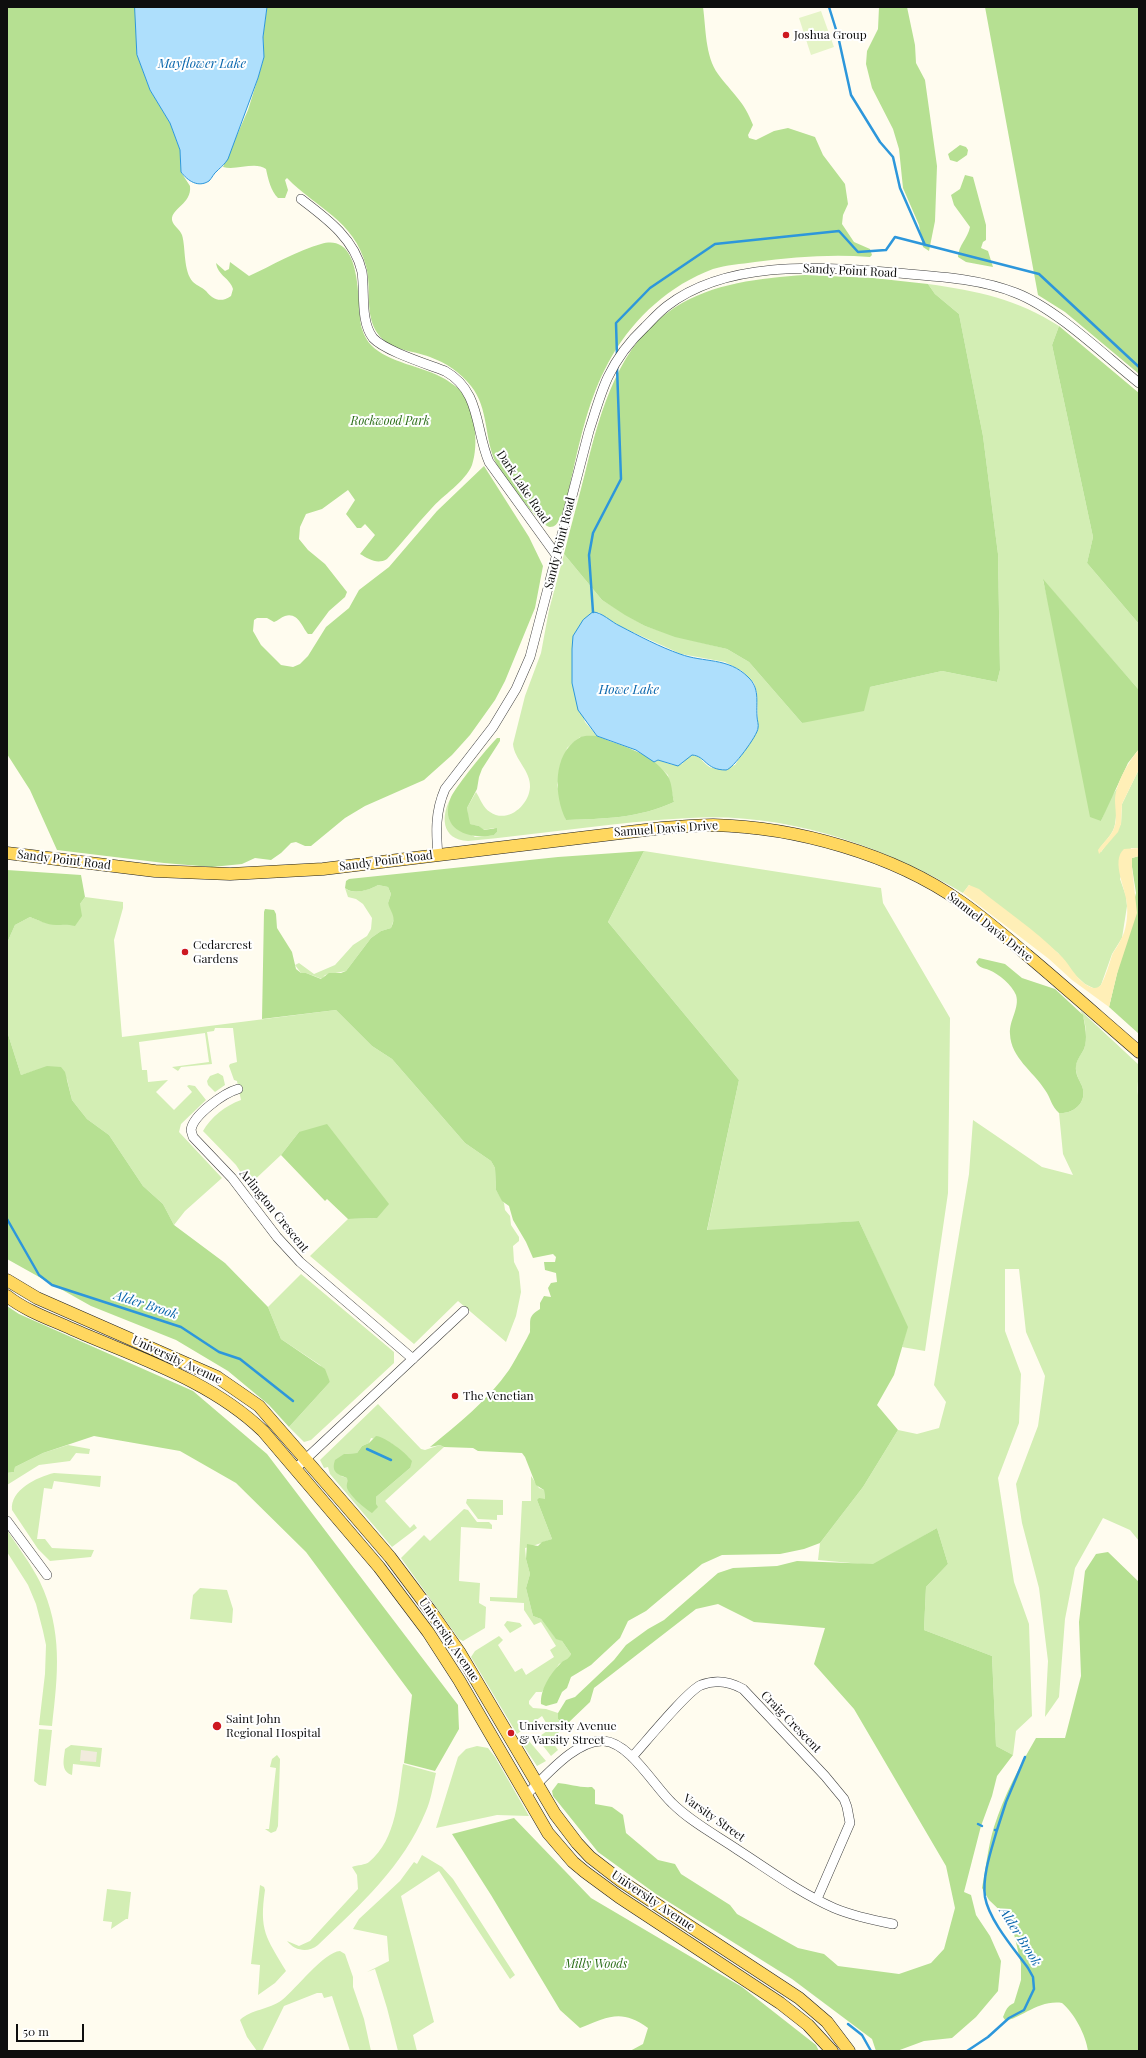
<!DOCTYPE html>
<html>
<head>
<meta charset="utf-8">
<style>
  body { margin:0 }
  #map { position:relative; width:1146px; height:2058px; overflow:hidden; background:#fffcef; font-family:"Playfair Display",serif }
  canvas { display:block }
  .frame { position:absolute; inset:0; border:8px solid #0e0e0e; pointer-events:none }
  .scale { position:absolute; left:16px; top:2024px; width:68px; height:18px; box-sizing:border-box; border:2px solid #0e0e0e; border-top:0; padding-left:5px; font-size:12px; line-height:14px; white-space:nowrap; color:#0e0e0e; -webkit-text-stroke:3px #fff; paint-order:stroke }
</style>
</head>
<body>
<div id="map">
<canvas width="1146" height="2058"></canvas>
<div class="frame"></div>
<div class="scale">50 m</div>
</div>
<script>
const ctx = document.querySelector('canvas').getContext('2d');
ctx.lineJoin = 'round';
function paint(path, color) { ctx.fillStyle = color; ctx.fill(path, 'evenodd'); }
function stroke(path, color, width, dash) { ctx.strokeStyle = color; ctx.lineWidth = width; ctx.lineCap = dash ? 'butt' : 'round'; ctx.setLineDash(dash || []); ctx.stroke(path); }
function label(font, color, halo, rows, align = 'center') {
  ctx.font = font + ' "Playfair Display",serif'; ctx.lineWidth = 4; ctx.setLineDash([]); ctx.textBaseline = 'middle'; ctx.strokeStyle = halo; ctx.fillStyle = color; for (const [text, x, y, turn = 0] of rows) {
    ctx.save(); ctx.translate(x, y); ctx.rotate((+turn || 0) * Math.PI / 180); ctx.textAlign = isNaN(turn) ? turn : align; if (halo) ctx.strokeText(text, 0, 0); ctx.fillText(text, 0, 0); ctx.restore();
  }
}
const green = new Path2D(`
  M928,284C978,291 1017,299 1059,326L1052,345L1093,537L1087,563L1139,624V690L1043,580L1101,821L1110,799L1120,784C1114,801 1118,809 1115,824C1114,833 1105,841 1100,848L1101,852L1121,824L1122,804L1139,769V848H1131L1120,879L1126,896L1127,906L1122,938L1112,954L1101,985L1098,988H1093L1085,984L1074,974L1058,953L969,885L963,893C881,845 785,812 689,818C615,822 542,834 468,841C441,840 440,815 452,796L449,810L450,821L475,837L494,835L497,832L494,828L483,830L479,826L469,824L467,808L476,792C480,798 483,808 490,812C507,824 529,806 530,787C531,771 514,759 513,744L525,696L541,653L549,610L564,554L602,600L645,626L675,636L727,649L749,662L802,723L870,687L942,671L997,682L1000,670L998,554L983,436L959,314L935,294ZM598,612L619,626L681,654L725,662L742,671L754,683L757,693L758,729L735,765C729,766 720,770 713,768C699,765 699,741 682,764L673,765L658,760L654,762L668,775L674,802C640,818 603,819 566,820L557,785L567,748L580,737L597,736L585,722L572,683V649Z
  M644,851L881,888L883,903L950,1018L948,1193L925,1351L902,1347L907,1327L859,1221L707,1231L739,1080L608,922Z
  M378,885L388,887L391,894L388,903L395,916L391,928L381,931L371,938L346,971L325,975L322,979L306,973H301L295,965L299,963L314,974L335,965L353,945L367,936L371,929L372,918L363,904L356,899L348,897L345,888C352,895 370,890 378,885Z
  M85,897L123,902V908L114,940L122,1037L336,1010L372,1046L392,1059L465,1143L491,1161L495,1168L496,1190L504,1203L505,1210L510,1216L511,1225L519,1237V1241L513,1246L514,1262L519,1272L521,1292L516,1316L506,1342L458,1301L414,1344L310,1256L348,1219L377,1218L299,1132L281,1155L249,1185L236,1165L203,1131C210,1118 226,1105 241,1100L237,1081L234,1080L229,1066L230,1064L237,1062L233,1028H215L214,1031L207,1032L212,1064L181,1067L178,1071L172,1067L209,1062L205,1033L139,1042L142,1070H147L148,1082L168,1080L156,1092L174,1110L192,1092L187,1086L189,1085L195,1086L206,1100L181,1124L179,1132L222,1178L185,1211L174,1225L163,1204L143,1186L109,1135L87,1119L72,1100L67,1079L47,1067L21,1075L7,1031V943L15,925L30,917C63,931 66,923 85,897Z
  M1080,1010L1139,1065C1139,1077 1136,1090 1139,1100V1541L1130,1530L1103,1518L1075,1568L1065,1619L1059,1697L1045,1717L1048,1661L1039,1588L1022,1523L1016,1484L1038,1426L1045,1376L1026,1332L1019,1269H1005V1331L1021,1374L1019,1423L998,1478L1014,1582L1029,1624L1032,1716L1016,1731L1013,1755L996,1746L992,1656L924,1630L926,1587L948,1564L937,1528L873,1565L818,1560L820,1543L863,1487L898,1430L917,1434L939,1428L946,1402L934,1385L969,1174L973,1120L1042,1167L1073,1175L1063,1154L1059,1113C1074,1114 1088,1102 1082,1086C1079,1079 1075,1074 1076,1065C1077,1059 1081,1055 1084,1049C1088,1038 1086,1020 1080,1010Z
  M218,1073L223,1076L225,1085L215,1092L208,1085L207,1081L210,1076Z
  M301,1274L394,1352V1363L311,1440L304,1442L289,1427L330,1382L320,1365L281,1339L268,1307Z
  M378,1404L421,1449L425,1450L440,1445L444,1447L385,1501L410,1528L414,1524L417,1528L392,1547L330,1474L328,1467L324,1468L320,1460ZM371,1438L391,1443L409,1458L410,1468L376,1497V1504L347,1485V1478L341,1476L344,1454L357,1453L362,1446L369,1443Z
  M68,1445L90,1449L89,1454L76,1453L70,1461L39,1465L7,1485V1473L14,1472L15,1467L43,1453Z
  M54,1473L101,1476L100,1487L54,1481L52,1489L44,1488L37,1539H45L52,1548L94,1550L91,1557L50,1561L38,1549L12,1510C10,1490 37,1477 54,1473Z
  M531,1476L539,1488L544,1490L545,1499L537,1500L552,1539C542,1542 535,1546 525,1548L526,1559L530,1574L526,1588L533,1616L541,1619L555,1637L562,1641L571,1654L569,1659L559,1664L542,1692H536L529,1701V1704L533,1708L546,1709L558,1713V1719L562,1723L567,1724L551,1740L558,1750L551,1756L537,1738L547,1731L545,1728L548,1726L542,1716L517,1734L471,1657L475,1651L499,1636L503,1640L498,1645L515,1672L522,1668L526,1675L554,1657L550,1650L556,1646L541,1622L534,1625L524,1610V1603L490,1601V1597L517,1598L522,1501H531Z
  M467,1499L503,1500V1515H497V1520L478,1519L466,1503Z
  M464,1509L468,1510L477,1522H489L492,1525V1529L461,1527L459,1581L480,1583L479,1603L486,1607L485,1628L463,1641L459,1639L401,1558L424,1535L430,1541Z
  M7,1530C18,1547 31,1564 40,1582C63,1631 58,1674 52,1726L39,1725L45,1674L46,1645L43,1631L36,1604L28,1585L7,1552Z
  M200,1588L227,1590L233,1609L232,1623L190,1619L193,1595Z
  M507,1621L520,1623L522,1626L510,1633L504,1625Z
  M39,1729L52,1730L46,1786L39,1785L34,1781Z
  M525,1740L529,1741L546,1761L537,1766L521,1742Z
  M71,1745L102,1748L100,1767L73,1764L72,1775C60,1771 64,1759 65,1749Z
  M477,1746L488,1748L495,1757L529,1816L497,1815L436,1828L458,1757L466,1749Z
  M277,1755L280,1759L278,1826L276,1831L271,1833L265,1829H269L276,1768L270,1767L272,1759Z
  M403,1764L436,1773C433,1786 431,1800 426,1811C403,1867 360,1905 318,1945C308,1953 295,1951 287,1941L299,1946L310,1941L358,1889L357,1875L352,1867C357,1865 366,1865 369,1862C397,1839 398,1797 403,1764Z
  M422,1855L442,1867L453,1879L515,1975L510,1979L439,1871L401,1896L434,2022L413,2035L417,2051H398L387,2008L375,1969L367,1972L389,1961L387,1936L353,1929L359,1919L400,1881L414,1862L417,1864Z
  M260,1885L264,1887L265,1890C259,1931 266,1937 286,1971L275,1983L258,1995L260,1965L251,1964Z
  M107,1889L131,1892L128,1919H126L111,1929L112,1922L103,1921Z
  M340,1951L345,1954L353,1977V1987L364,2019L371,2051H350L332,1996L324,1998L322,1993H317L284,2006L262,2051H257L247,2037L240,2020C251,2009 269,2010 282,2000C296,1989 324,1952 340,1951Z`);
const forest = new Path2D(`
  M7,7H135L137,55L150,90L170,123L180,150L181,172L190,186C192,204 171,208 172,220C173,226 180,229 182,235C186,248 183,271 193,282C197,286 202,287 206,291C213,300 221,303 231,296L233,289C230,278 218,276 216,263L225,271L229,269L230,262L249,276C271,266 298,250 321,244C365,231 356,308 362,329C364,335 367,341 371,345C388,363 423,366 445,379C451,383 459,388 464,394C475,412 479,445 472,465C465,482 443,495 431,509C416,525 402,543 387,559C377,565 369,559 360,554L375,535L365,524L361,528H357L346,514L355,500L348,490L322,509L306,514L300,527L299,539L308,550L325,564L347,592L345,597L329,611L312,634H308C302,627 298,612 285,616C281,617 278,621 274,622L267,618H257L254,620L253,631L261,645L281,665L293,667L300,664L308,656L326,627L349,608L359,590L389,567L437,511L484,466L529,537L543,566L535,608L505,681L495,700L470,735L452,755L424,780L365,806L345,818L311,846H305L296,842L291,843L281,853L271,860L255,858L242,864L212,867L164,863L57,850L30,790L7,754Z
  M267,7H703C706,28 705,56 718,74C732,93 744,101 753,125L748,135L749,138L756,140L774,131L788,128L815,137L823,155L845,184L848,204L843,215L842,224L854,242L870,249L872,255L870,257C831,254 793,257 755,262C741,264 726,265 713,269C670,285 635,317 612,356C591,392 582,431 573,471C569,487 567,505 559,520C557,524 555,527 550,527C540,526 502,474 496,463C484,439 489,408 471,386C460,372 446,363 430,357C412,350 390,351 378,334C364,315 372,288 366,266C354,220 316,208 287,178L285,180L288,190L285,198H278C271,191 268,179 266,169C255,161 236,171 223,167L248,110L258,78L264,57L263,37Z
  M879,7H907L915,45L916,63L925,80L937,166L935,221L929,251L923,247L919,225L903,188L899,149L893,129L872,88L866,64L867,51L878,29Z
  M985,7H1139V374L1065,312L1038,295Z
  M960,145L966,147L968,150L967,155L957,162L950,160L948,154Z
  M965,175L973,177L986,225V240L983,242L981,248L988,251L993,267L966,262L958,257C958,246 968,238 970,227L954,205L951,195L960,189Z
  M805,275L873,278L928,284L935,294L959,314L983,436L998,554L1000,670L997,682L942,671L870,687L864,711L802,723L749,662L727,649L675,637L645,626L625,615L602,600L564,554C571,526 579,497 586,469C601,409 619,343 674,308C712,283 761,278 805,275Z
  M1059,326L1139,393V624L1087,563L1093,537L1052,345Z
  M1043,579L1139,690V749L1128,763L1101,821L1090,817Z
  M597,736C622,747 650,751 667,775C672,781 672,794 674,802C640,818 603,819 566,820C554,796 552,754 579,738C583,735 592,736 597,736Z
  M497,738H500V741L482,769L479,777L477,789L467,808L470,824L479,826L484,830L497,828V832L494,835C469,840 438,830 451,797C457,785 487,748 497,738Z
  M644,851L608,922L739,1080L707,1230L859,1221L908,1327L894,1375L877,1405L898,1430L863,1487L820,1543L804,1549L780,1554L722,1555L702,1564L646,1611L628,1621L620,1638L591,1665L571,1677L567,1688L562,1692L557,1703L546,1706L541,1704C540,1690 550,1674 560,1664C564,1659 568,1661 571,1654L562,1641L556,1639L541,1619L533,1616L526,1588L530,1574L526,1559L527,1544L538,1546L542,1542L552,1539L537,1500L539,1498L545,1499L544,1490L536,1485L525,1457L522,1453L478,1451L473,1448L444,1447L440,1445L430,1447C458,1424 488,1400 509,1370C512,1366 529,1335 530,1332C531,1320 527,1317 540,1309V1303L544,1296L551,1297L548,1288L551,1283L557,1282L556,1273L545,1270L544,1262H555L556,1257L553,1254L533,1258L526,1242L513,1220L509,1206L502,1201L496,1190L495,1168L491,1161L465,1143L392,1059L372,1046L336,1010L262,1019L264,912L265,909L274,910L276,914L277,928L292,952L296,969L301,973H306L321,979L329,973H341L346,971L371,938L381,931L391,928C397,916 391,914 388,903L391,894L388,887L378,885C370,890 353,895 345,888L346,881L349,879L558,857Z
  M1139,856V1034L1109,1007L1136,893L1132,867V858Z
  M7,870L81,875L85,897L80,904L82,916L75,926C67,924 63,925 56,925C47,925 38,920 30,917L15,925L7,943Z
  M979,958L1005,964L1022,978L1055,989L1083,1015C1085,1026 1088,1039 1084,1049C1081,1055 1077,1059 1076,1066C1075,1074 1079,1079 1082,1086C1088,1102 1074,1114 1059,1113C1051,1106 1051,1098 1045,1090C1033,1071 1011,1058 1010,1034C1009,1020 1020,1008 1016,995C1012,985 999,974 989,970C984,968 979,968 976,962Z
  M7,1031L21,1075L47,1066L61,1067L65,1072L72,1100L87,1119L109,1135L143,1186L163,1204L174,1225L225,1263L268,1307L281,1339L325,1369L330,1382L289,1427L269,1405L228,1371L176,1340L91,1306L7,1259Z
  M327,1124L389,1204L377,1218L348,1219L327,1199L325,1201L281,1155L299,1132Z
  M7,1306L19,1314L193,1391L267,1454L458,1705L459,1729L435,1771L404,1763L412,1695L306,1552L236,1483L180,1451L94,1436L43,1453L15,1467L14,1472L7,1473Z
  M376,1436C386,1437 406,1453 412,1461L410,1468L376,1497V1504L378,1507L372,1513C364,1508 350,1496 347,1488C346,1485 348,1482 347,1478C337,1474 331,1472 335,1460L344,1454L357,1453L362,1446L369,1443Z
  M937,1528L948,1564L926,1587L924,1630L992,1656L996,1746L1013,1755L997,1776L992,1796L981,1826L964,1892L971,1895L976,1915L990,1936L1001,1961L998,1991L976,2017L952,2038L924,2041L897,2051H876L872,2039L792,1979L656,1894L598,1852L553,1796L552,1791L558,1783C570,1784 580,1788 592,1787L595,1790V1804L612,1807L623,1815L626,1833L658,1860L675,1864L681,1874L730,1905L737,1914L798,1948L824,1954L838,1966L899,1974L931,1963L944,1949L955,1908L946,1866L854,1709L814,1664L825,1628L754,1622L718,1604L696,1609L594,1688L590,1702L567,1724L562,1723L558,1719V1713L566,1700L575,1697L614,1660L626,1645L648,1629L664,1620L718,1573L733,1568L777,1566L797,1561L873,1564Z
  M1108,1552L1139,1582V2051H1088C1086,2035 1074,2013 1062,2003C1038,1999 1016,2022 1005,2020L1003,2017C1006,2010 1007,2006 1014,2003L1021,1980V1964L1011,1921L989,1900L982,1888C986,1868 988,1846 994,1827C1004,1796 1019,1767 1036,1738H1065L1081,1676L1079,1622L1085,1571L1096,1554Z
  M514,1818L591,1898L742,1987L816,2045L819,2051H630L643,2044L648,2028C621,2008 608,2017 580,2028L560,2010L491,1895L452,1834Z`);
const sand = new Path2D(`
  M1139,749V769L1122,804L1121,824L1118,832L1099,854L1098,850C1103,842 1113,835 1115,825C1117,817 1115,808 1115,800C1116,782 1128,763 1139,749Z
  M1139,848V856L1132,858V867L1137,913L1117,974L1109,1007L1072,980L1049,959L963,893L969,885L979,889C1005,910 1036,931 1059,954C1069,963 1074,976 1085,984C1091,988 1096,990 1101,985C1106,975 1109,965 1112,955C1114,950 1119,945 1121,939C1126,931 1128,916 1127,906C1127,891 1110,861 1124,849Z`);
const pitch = new Path2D(`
  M821,11L834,47L811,55L799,18Z`);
const plaza = new Path2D(`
  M81,1750L97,1752L96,1762L80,1761Z`);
const water = new Path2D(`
  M135,7H267L263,37L264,57L258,78L228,159C224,165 222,166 217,171C214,173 212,178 209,181C198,188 188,181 181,172L180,150L170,123L150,90L137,55Z
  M593,612C602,612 611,622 620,626C639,636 660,647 680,654C704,663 728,657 748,677C760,688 756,701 757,716C757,720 759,725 758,728C758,735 732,770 726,770C705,770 706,756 692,755L678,766L658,760L654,762L636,750L597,736L578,710L572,683V649L573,636L583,620Z`);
const stream = new Path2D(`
  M829,7L838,36L851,95L880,142L893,157L900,188L925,245
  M617,356L616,323L650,288L715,244L839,231L858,252L886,250L895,237L1039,274L1139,367
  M593,612L589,555L593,533L621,479L617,367
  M7,1219L39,1275L52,1285L181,1327L219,1352L240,1359L293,1401
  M367,1449L391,1460
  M978,1824L982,1826
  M997,1830L1006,1802L1025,1757
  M848,2024L862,2035L871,2051
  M967,2051L988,2037L1009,2018L1024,2010L1034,1989L1033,1977L1028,1968C1014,1949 989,1920 985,1897C982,1876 991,1851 997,1830H995`);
const minor = new Path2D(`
  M301,199C326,218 355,239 362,272C365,292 360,321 373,338C385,351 427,364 445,371C481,391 475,430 489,462L557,556
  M438,856C436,832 435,812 445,789L493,727L516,689L530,657L589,431C595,413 600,394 608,377C617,358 630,341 645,327C652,320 659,312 667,306C725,261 817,266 885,272C928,276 976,277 1016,293C1057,309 1105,356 1139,383
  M238,1089C224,1093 193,1115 191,1130L193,1137L232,1178L277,1237L300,1262L413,1359
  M295,1469L464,1311
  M7,1521L47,1575
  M632,1757C645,1743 687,1691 701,1685C716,1679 729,1681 743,1689L825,1776L844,1799L847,1807L850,1823L817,1899
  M526,1795C545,1777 576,1739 604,1741C630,1743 654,1786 672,1803C691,1822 716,1835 738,1850C769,1870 800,1893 834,1908C853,1916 872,1920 893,1924`);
const major = new Path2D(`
  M7,853L155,871L230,874L323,869L662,828C679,827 696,825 713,825C796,827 893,854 961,902C984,918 1006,937 1027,955C1065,987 1102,1020 1139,1052
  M7,1280L37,1298L217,1377L259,1406L347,1507L390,1557L432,1613L460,1653L555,1814L577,1843L590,1857L621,1881L799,1998L827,2022L849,2051
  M7,1296C26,1311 50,1319 72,1329C138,1358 210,1380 263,1431L379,1567L428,1632L459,1680L548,1833L573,1862L585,1872L619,1897L780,2003L808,2025L832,2051`);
const markers = [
  [786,35,4,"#cd1821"],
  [185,952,4,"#cd1821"],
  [455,1396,4,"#cd1821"],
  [217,1726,5,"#cd1821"],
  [511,1733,4,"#cd1821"]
];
const poiNames = [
  ["Joshua Group",794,35],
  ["Cedarcrest",193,945],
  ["Gardens",193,959],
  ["The Venetian",463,1396],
  ["Saint John",226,1719],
  ["Regional Hospital",226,1733],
  ["University Avenue",519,1726],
  ["& Varsity Street",519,1740]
];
const streetNames = [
  ["Sandy Point Road",850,271,3],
  ["Dark Lake Road",523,487,56],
  ["Sandy Point Road",560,543,-76],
  ["Samuel Davis Drive",666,829,-4],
  ["Sandy Point Road",64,860,7],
  ["Sandy Point Road",386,861,-7],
  ["Samuel Davis Drive",990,927,38],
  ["Arlington Crescent",274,1211,51],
  ["University Avenue",177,1360,25],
  ["University Avenue",449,1640,56],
  ["Craig Crescent",791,1722,46],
  ["Varsity Street",714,1818,35],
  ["University Avenue",653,1901,34]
];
const parkNames = [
  ["Rockwood Park",390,421],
  ["Milly Woods",596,1964]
];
const waterNames = [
  ["Mayflower Lake",202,64],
  ["Howe Lake",629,690],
  ["Alder Brook",146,1305,18],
  ["Alder Brook",1020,1937,58]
];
paint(green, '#d3eeb4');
paint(forest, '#b6e092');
paint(sand, '#ffefb7');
paint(pitch, '#e5f4c7');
paint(plaza, '#f1ebdd');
paint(water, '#aedffc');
stroke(water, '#2d97db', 1);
stroke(stream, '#2d97db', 2.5);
stroke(minor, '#414141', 10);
stroke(major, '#1f1f1f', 13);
stroke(minor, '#fff', 9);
stroke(major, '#ffd75f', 12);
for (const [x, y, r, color] of markers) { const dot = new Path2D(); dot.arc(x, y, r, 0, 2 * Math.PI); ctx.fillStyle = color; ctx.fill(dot); stroke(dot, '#fff', 1.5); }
label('12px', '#0e0e0e', '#fff', poiNames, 'left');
label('12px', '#0e0e0e', '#fff', streetNames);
label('italic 12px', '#2a6d17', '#fff', parkNames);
label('italic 13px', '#0a67ad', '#fff', waterNames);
</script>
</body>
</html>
